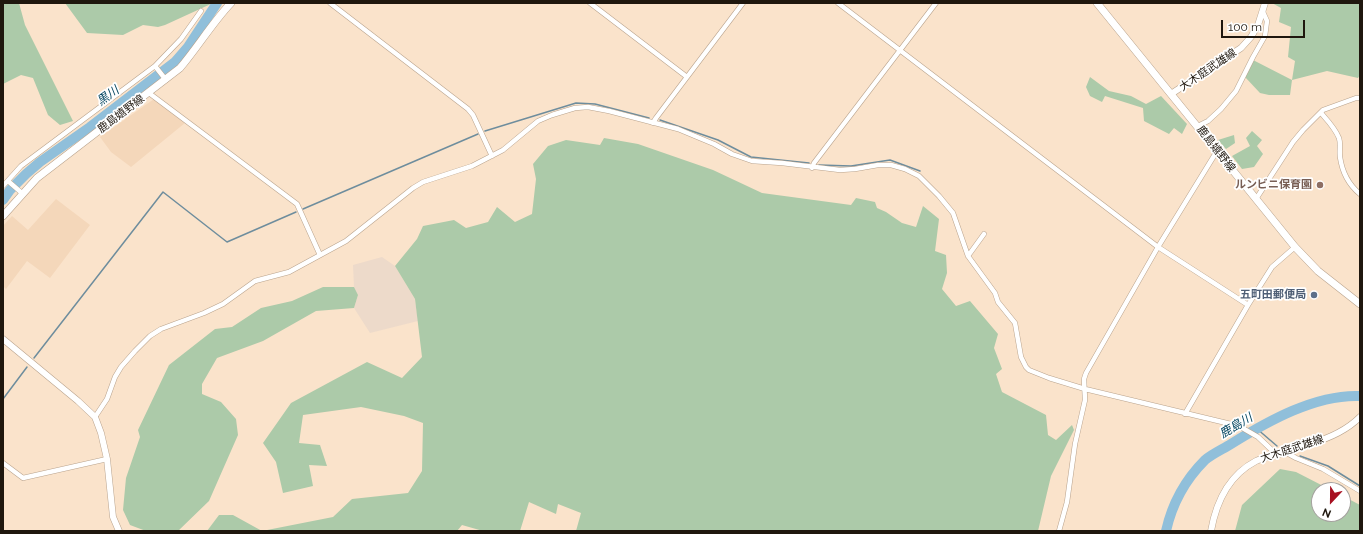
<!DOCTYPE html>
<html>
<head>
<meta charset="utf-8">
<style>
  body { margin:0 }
  #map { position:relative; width:1363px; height:534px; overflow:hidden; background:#fae3cb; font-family:Raleway,sans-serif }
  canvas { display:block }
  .frame { position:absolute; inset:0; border:4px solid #1f170e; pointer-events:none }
  .north { position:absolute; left:1311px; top:482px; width:40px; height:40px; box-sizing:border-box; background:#fff; border:1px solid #a5a29f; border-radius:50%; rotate:202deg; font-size:11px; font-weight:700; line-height:16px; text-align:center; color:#1f170e }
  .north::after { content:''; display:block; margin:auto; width:14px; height:18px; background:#a71021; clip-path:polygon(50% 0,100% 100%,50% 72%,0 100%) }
  .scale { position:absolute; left:1221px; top:20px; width:84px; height:18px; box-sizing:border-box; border:2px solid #1f170e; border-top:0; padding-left:5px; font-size:12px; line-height:14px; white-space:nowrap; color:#1f170e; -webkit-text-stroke:3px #fff; paint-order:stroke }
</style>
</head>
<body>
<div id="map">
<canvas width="1363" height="534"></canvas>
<div class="frame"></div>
<div class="north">N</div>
<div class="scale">100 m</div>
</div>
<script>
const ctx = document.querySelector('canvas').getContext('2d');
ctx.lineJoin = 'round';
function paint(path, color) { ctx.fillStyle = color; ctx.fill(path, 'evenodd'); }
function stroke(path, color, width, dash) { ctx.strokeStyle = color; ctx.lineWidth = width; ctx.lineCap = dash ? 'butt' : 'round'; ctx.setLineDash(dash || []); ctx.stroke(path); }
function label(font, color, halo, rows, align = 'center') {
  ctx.font = font + ' Raleway,"Noto Sans JP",sans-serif'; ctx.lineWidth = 3.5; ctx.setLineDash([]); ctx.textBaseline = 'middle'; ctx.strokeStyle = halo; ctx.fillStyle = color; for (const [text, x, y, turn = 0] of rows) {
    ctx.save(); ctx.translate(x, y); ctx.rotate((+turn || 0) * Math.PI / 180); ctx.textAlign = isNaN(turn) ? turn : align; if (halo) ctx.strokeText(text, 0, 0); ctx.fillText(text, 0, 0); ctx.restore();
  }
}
const built = new Path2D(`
  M154,99L185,123L131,167L111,152L100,137Z
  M56,199L90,225L50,278L27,261L6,289L3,286V226L12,216L28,230Z`);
const industrial = new Path2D(`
  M382,257L395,266L415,299L418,321L370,333L354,308L358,295L354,287L353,265Z`);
const green = new Path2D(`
  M3,3H19L25,25L73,121L60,125L48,115L33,78L21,75L3,84Z
  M65,3H213L165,25L158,27L143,25L123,35L87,33Z
  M1272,3H1360V75L1358,78L1327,71L1292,80L1290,95H1269L1260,93L1245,77L1253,60L1292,80L1295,61L1288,57L1291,27L1279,22L1281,8Z
  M1090,77L1109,91L1131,96L1146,104L1161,96L1187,124L1182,134L1174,128L1169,134L1144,121L1143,108L1105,96L1102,102L1090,96L1086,87Z
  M1252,131L1262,140L1257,146L1263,154L1254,167L1242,169L1232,156L1250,146L1246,138Z
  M1234,135L1235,143L1226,149L1218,140Z
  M604,138L638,144L713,170L762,193L851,205L856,198L875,202L877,208L886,212L902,223L916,227L923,206L939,219L935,251L946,255L947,273L942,289L956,306L970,301L998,334L994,348L1002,369L996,374L1002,392L1046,415L1048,435L1056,440L1072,425L1074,430L1051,476L1038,531H576L581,513L558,504L556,514L529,502L520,531H483L462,525L457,531H207L219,515H233L262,531L333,517L352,499L408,493L422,471L423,423L404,416L361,407L303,415L299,443L320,445L327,466L309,465L313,486L283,493L276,462L263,443L291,403L367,362L402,378L422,357L415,299L395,266L417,239L423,226L454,220L466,228L488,222L497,207L515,222L532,214L536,179L533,164L548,146L566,140L600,145Z
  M323,287H354L358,295L354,308L316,311L263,341L217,358L202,384V394L221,402L236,419L238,435L209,501L178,531H146L130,525L123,510L126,478L140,437L138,430L169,365L215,329L232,327L261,308L292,301Z
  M1280,469L1296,472L1331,490H1319V514H1343V496L1360,505V531H1235L1242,505Z`);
const stream = new Path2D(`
  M660,120L718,140L751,157L809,163
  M485,131L576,103L595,104L649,118
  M819,165L851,166L890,160L920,171
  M303,209L478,134
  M34,358L163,192L227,242L296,212
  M3,399L27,367
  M1256,428L1277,446
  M1300,456L1328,466L1360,486`);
const river = new Path2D(`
  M3,200L10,190L26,174L40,162L90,127L175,62L188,47L217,3
  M1166,531C1172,504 1186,479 1205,460C1212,454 1223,449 1231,444C1268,421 1316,394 1360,396`);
const street = new Path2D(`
  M330,3L468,109L473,115L492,156
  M590,3L687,77
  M838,3L1158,247L1248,305
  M155,66L166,80
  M149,93L297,204L320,255
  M1321,113C1328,121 1335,128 1339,138C1341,144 1339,151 1340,157C1342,171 1349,185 1360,194
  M653,123L656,118L743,3
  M1198,126L1208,121L1221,109L1236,91L1253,57L1265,36L1267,21L1263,12
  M812,168L814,163L936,3
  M8,181L23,194
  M3,186L21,166L155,66L181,39L201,11
  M1256,199L1293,142L1303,130L1323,110L1356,98H1360
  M968,256L984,234
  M1185,414L1248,305L1272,267L1295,247
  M95,417L107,399L115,377L121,367L135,351L150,336L161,329L204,313L223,304L255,281L289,272L346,241L413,188L423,182L472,166L503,150L538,121L552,115L575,108L588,107L609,111L678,129L714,144L732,154L752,161L782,163L840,170L855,169L878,165H891L905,169L919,176L939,196L953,213L968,256L995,293L998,302L1015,323L1021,357L1026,367L1029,370L1049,378L1085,389L1239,426L1258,437L1277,455
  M1285,452L1296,458L1323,469L1360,491
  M3,463L23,478L107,459
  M1059,531L1067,502L1075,444L1085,400L1084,379L1086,373L1158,247L1217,151`);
const secondary = new Path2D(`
  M1171,94L1241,48L1251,37L1258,25L1265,3
  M3,339L78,401L95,417L101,433L107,459L113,517L119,531
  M1211,531C1216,503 1229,475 1256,461C1262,458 1270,457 1277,455C1287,452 1298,448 1309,444C1327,439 1346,431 1360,417`);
const primary = new Path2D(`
  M1097,3L1295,247L1318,271L1360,304
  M3,216L37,178L180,68C198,47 212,23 231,3`);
const markers = [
  [1320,185,4,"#8d6e63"],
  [1314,295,4,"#5c6f8a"]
];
const streetNames = [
  ["大木庭武雄線",1208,70,-34],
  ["鹿島嬉野線",121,114,-37],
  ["鹿島嬉野線",1216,149,52],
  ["大木庭武雄線",1292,449,-18]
];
const educationNames = [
  ["ルンビニ保育園",1312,185]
];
const serviceNames = [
  ["五町田郵便局",1306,295]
];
const waterNames = [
  ["黒川",108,96,-36],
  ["鹿島川",1236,426,-31]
];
paint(built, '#f4d7ba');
paint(industrial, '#eddaca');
paint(green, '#accaa9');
stroke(stream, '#6e8d9d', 1.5);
stroke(river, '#90bfda', 10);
stroke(street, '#b9a38d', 5.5);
stroke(secondary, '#b9a38d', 7);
stroke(primary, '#b9a38d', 8);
stroke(street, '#fff', 4.5);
stroke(secondary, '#fff', 6);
stroke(primary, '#fff', 7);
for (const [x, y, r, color] of markers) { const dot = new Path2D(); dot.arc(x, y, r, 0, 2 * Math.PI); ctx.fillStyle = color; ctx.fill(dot); stroke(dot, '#fff', 1.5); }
label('11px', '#1f170e', '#fff', streetNames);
label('bold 11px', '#785e54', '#fff', educationNames, 'right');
label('bold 11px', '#4e5e75', '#fff', serviceNames, 'right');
label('italic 12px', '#054661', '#fff', waterNames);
</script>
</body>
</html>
